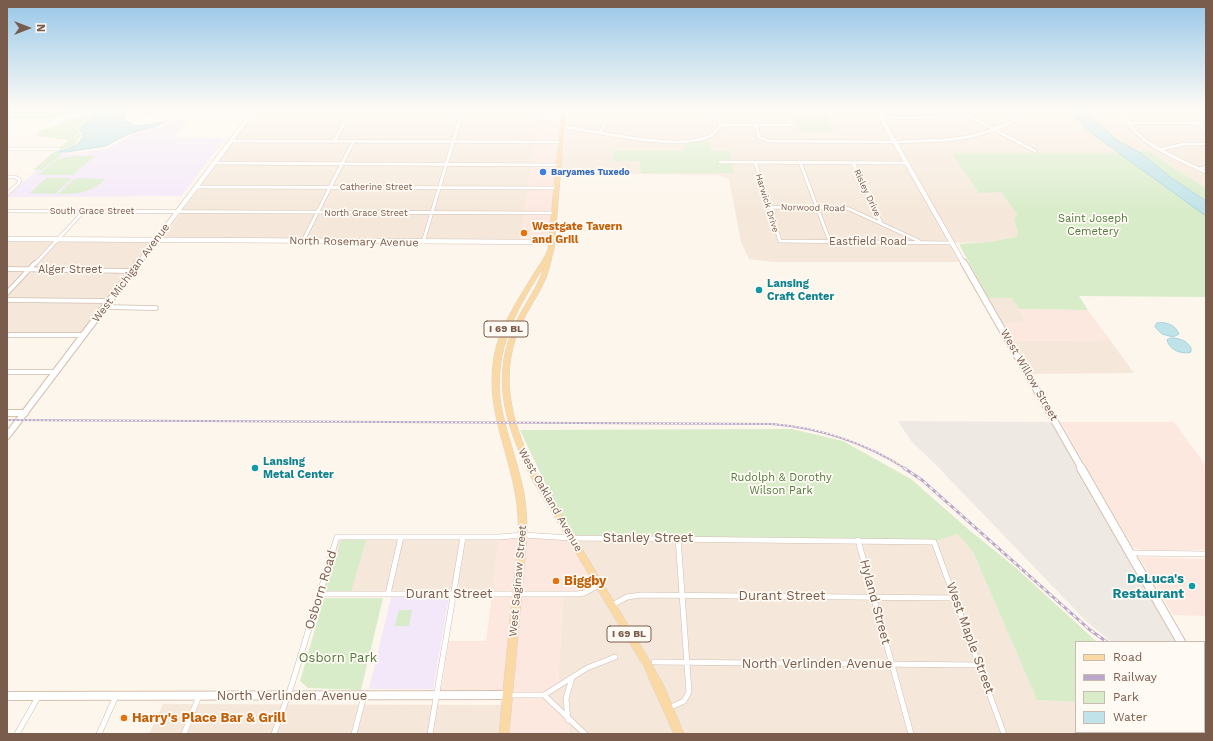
<!DOCTYPE html>
<html>
<head>
<meta charset="utf-8">
<style>
  body { margin:0 }
  #map { position:relative; width:1213px; height:741px; overflow:hidden; background:#fdf6ec; font-family:"Work Sans",sans-serif }
  canvas { display:block }
  .frame { position:absolute; inset:0; border:8px solid #7a5c4d; pointer-events:none }
  .legend { position:absolute; left:1075px; top:641px; width:130px; height:92px; box-sizing:border-box; background:#fffaf3; border:1px solid #cabbb1; margin:0; padding:5px 7px; list-style:none; font-size:12px; color:#7a5c4d }
  .legend li { display:flex; align-items:center; gap:8px; height:20px }
  .legend b { width:20px; border:1px solid #cabbb1 }
  .north { position:absolute; left:8px; top:8px; width:40px; height:40px; -webkit-text-stroke:3px #fffaf3; paint-order:stroke; rotate:90deg; font-size:11px; font-weight:700; line-height:16px; text-align:center; color:#7a5c4d }
  .north::after { content:''; display:block; margin:auto; width:14px; height:18px; background:#7a5c4d; clip-path:polygon(50% 0,100% 100%,50% 72%,0 100%) }
</style>
</head>
<body>
<div id="map">
<canvas width="1213" height="741"></canvas>
<div class="frame"></div>
<ul class="legend">
<li><b style="height:5px;background:#fbd9a5"></b>Road</li>
<li><b style="height:5px;background:#b9a8c9"></b>Railway</li>
<li><b style="height:11px;background:#d8ecc9"></b>Park</li>
<li><b style="height:11px;background:#bfe3e8"></b>Water</li>
</ul>
<div class="north">N</div>
</div>
<script>
const ctx = document.querySelector('canvas').getContext('2d');
ctx.lineJoin = 'round';
function paint(path, color) { ctx.fillStyle = color; ctx.fill(path, 'evenodd'); }
function stroke(path, color, width, dash) { ctx.strokeStyle = color; ctx.lineWidth = width; ctx.lineCap = dash ? 'butt' : 'round'; ctx.setLineDash(dash || []); ctx.stroke(path); }
function label(font, color, halo, rows, align = 'center') {
  ctx.font = font + ' "Work Sans",sans-serif'; ctx.lineWidth = 3.5; ctx.setLineDash([]); ctx.textBaseline = 'middle'; ctx.strokeStyle = halo; ctx.fillStyle = color; for (const [text, x, y, turn = 0] of rows) {
    ctx.save(); ctx.translate(x, y); ctx.rotate((+turn || 0) * Math.PI / 180); ctx.textAlign = isNaN(turn) ? turn : align; if (halo) ctx.strokeText(text, 0, 0); ctx.fillText(text, 0, 0); ctx.restore();
  }
}
const residential = new Path2D(`
  M258,109H540L520,242L161,240Z
  M568,109H1069L1087,130L1119,153H953L1001,192L1017,214L1014,220L1018,234L1016,237L989,242L953,243L967,262H773L749,259L741,242L729,179L718,175L558,173L565,146Z
  M1083,109H1206V188L1155,155L1141,153L1118,141Z
  M7,239L152,241L80,335H7Z
  M1012,297L1027,323H1003L988,298Z
  M1110,340L1134,373L1032,374L1014,341Z
  M958,534L973,552L1037,700L1076,702V732H1204V709H1206V734H679L668,708L615,613L678,734H568L569,720L544,695L558,685L563,594L571,538L934,542Z
  M337,537H499L492,596L320,594Z
  M163,704L502,705L499,734H149Z`);
const commercial = new Path2D(`
  M540,109H561L557,145V188L552,242H520Z
  M1019,309L1088,310L1110,340L1014,341L1003,323L1027,322Z
  M1060,422H1174L1206,466V550H1141L1133,547Z
  M499,537L571,538L599,585L584,593L563,594L558,685L544,695L569,720L568,734H504L508,696L436,695L442,685L449,641H486Z
  M1139,557L1206,559V616L1173,615Z`);
const industrial = new Path2D(`
  M898,421L1051,422L1176,642H1112L1109,640L1086,621L934,463L911,441Z`);
const education = new Path2D(`
  M168,119H189L174,137L226,138L181,196L7,197L56,153L77,154L109,148L134,134L163,126Z
  M391,597H449L433,689H369Z`);
const green = new Path2D(`
  M57,109H95L46,119H7V113H49Z
  M810,113H825L834,132H799L794,118H812Z
  M89,116L76,129L82,135L73,146L59,151L61,155L41,170H33L68,140L35,136L41,130L59,125L68,119Z
  M709,140L711,151H729L734,173H641L640,161H614L613,151H685L683,143Z
  M1148,151L1206,188V201L1170,177L1140,152Z
  M952,153H1119L1206,216V297L1079,296L1088,310L1019,309L1012,298H988L959,244L989,242L1016,237L1018,233L1014,220L1017,214L1001,192L979,193Z
  M73,156H95L73,175H38L57,159Z
  M46,178H71V179L55,194L30,193Z
  M79,178L105,179C91,193 77,194 58,194L73,180Z
  M792,429L843,441L911,479L968,529L1016,568L1097,642H1076V702L1037,700L973,552L958,534L934,542L571,538L520,430Z
  M341,540H366L351,592H325Z
  M324,598H383L361,690L308,688L300,681Z
  M399,610H412L409,626H395Z`);
const water = new Path2D(`
  M100,109H124V121L137,126L164,122L157,126L128,134L105,146L67,152H59C70,148 80,146 84,134L79,129Z
  M1069,109H1083L1118,141L1141,153L1170,177L1206,201V216L1087,130Z
  M1157,323C1165,321 1176,325 1179,334L1173,337L1162,334L1155,327Z
  M1171,338C1180,338 1187,341 1191,348V352C1182,355 1169,350 1167,340Z`);
const streetFar2 = new Path2D(`
  M144,109L146,112H162L172,109
  M223,109H255
  M705,109L717,116L721,125
  M920,109L925,117
  M1127,109V121C1144,147 1179,159 1206,172
  M1192,109L1197,121L1206,131
  M253,111L569,112L594,109
  M963,113L1035,151
  M218,115L223,109
  M881,117C913,118 944,120 974,109
  M1128,123H1206
  M721,125H790L792,123L787,109
  M756,125L759,137L768,141L897,142L945,140L968,137L990,131L1012,122L1031,109
  M563,127C602,131 675,152 710,136C714,134 718,128 721,125
  M601,131L612,109
  M230,141L561,142
  M334,142L351,111
  M7,149H59
  M1162,149L1184,144H1206
  M720,162L907,163
  M755,162L780,241L953,243
  M800,162L830,242
  M213,163L559,165
  M853,163L881,223
  M1200,169L1206,167
  M7,177H15L20,180L18,184L7,194
  M196,187L557,188
  M769,207L847,208L919,241
  M7,211L554,213
  M303,241L353,142
  M423,242L463,109
  M35,264L84,211`);
const streetFar1 = new Path2D(`
  M7,269L132,271
  M7,293L35,263
  M7,300L109,301
  M104,307L156,308
  M7,335H83
  M7,372H56`);
const street = new Path2D(`
  M858,540L911,734
  M1131,553L1206,554
  M320,594H577L584,593L599,585
  M388,594L401,537
  M612,605L627,597L641,595L955,598
  M654,662L980,665
  M508,695H544L587,668L615,657
  M544,695L585,734
  M669,708L684,701L689,692L678,538
  M568,720L566,698L572,678
  M1152,732L1153,734
  M17,734L38,697
  M99,734L116,696
  M184,734L199,696
  M274,734L292,684L337,537H499L523,535L571,538L934,542L1004,734
  M354,734L364,696
  M430,734L463,537`);
const secondaryFar2 = new Path2D(`
  M876,109L964,264
  M7,239L552,242
  M138,264L255,109`);
const secondaryFar1 = new Path2D(`
  M964,263L1082,469
  M7,413H25
  M7,436L138,263`);
const secondary = new Path2D(`
  M1081,468L1181,642
  M1204,681L1206,685
  M7,696L508,695`);
const primary = new Path2D(`
  M562,109H566L554,249C551,258 550,268 546,278C539,295 527,310 520,327C497,379 514,429 538,476L650,661L664,686L684,734H674L656,694L644,667L533,481C507,430 489,379 515,324C524,304 538,288 544,267C513,313 490,359 503,415C508,437 516,458 521,480C526,498 527,517 527,535L509,734H499C503,689 508,644 512,598C515,572 520,544 518,517C515,460 484,415 494,357C499,327 518,300 533,275C538,266 545,259 548,249Z`);
const railFar1 = new Path2D(`
  M7,420L772,424C821,428 864,442 906,469`);
const rail = new Path2D(`
  M904,468L922,480L1090,630L1107,642
  M1204,688H1206`);
const markers = [
  [543,172,4,"#3f7fe0"],
  [524,233,4,"#e8710a"],
  [759,290,4,"#0f9aa8"],
  [255,468,4,"#0f9aa8"],
  [556,581,4,"#e8710a"],
  [1192,586,4,"#0f9aa8"],
  [124,718,4,"#e8710a"]
];
const farShopnames = [
  ["Baryames Tuxedo",551,172]
];
const farStreetnames = [
  ["Catherine Street",376,187],
  ["Risley Drive",867,193,65],
  ["Harwick Drive",767,203,73],
  ["Norwood Road",813,208,1],
  ["South Grace Street",92,211],
  ["North Grace Street",366,213]
];
const shields = [
  [506,329,44],
  [629,634,44]
];
const shieldNames = [
  ["I 69 BL",506,329],
  ["I 69 BL",629,634]
];
const parkNames = [
  ["Saint Joseph",1093,219],
  ["Cemetery",1093,232],
  ["Rudolph & Dorothy",781,478],
  ["Wilson Park",781,491]
];
const foodNames = [
  ["Westgate Tavern",532,227],
  ["and Grill",532,240]
];
const streetNames = [
  ["North Rosemary Avenue",354,242,1],
  ["Eastfield Road",868,242],
  ["Alger Street",70,270],
  ["West Michigan Avenue",131,273,-53],
  ["West Willow Street",1029,375,60],
  ["West Oakland Avenue",550,500,60],
  ["West Saginaw Street",518,581,-85]
];
const cultureNames = [
  ["Lansing",767,284],
  ["Craft Center",767,297],
  ["Lansing",263,462],
  ["Metal Center",263,475]
];
const nearStreetnames = [
  ["Stanley Street",648,538],
  ["Osborn Road",321,590,-73],
  ["Durant Street",449,594],
  ["Durant Street",782,596],
  ["Hyland Street",875,602,75],
  ["West Maple Street",970,638,70],
  ["North Verlinden Avenue",817,664],
  ["North Verlinden Avenue",292,696]
];
const nearCulturenames = [
  ["DeLuca's",1184,579],
  ["Restaurant",1184,594]
];
const nearFoodnames = [
  ["Biggby",564,581],
  ["Harry's Place Bar & Grill",132,718]
];
const nearParknames = [
  ["Osborn Park",338,658]
];
paint(residential, '#f5e8da');
paint(commercial, '#fde8e0');
paint(industrial, '#efe9e4');
paint(education, '#f3e8fa');
paint(green, '#d8ecc9');
paint(water, '#bfe3e8');
stroke(water, '#a5d3da', 1);
stroke(streetFar2, '#d1beb0', 4);
stroke(streetFar1, '#d1beb0', 5.5);
stroke(street, '#d1beb0', 6);
stroke(secondaryFar2, '#d6c0b0', 5.5);
stroke(secondaryFar1, '#d6c0b0', 8);
stroke(secondary, '#d6c0b0', 10);
stroke(primary, '#dad1cd', 1);
stroke(streetFar2, '#fff', 3);
stroke(streetFar1, '#fff', 4);
stroke(street, '#fff', 5);
stroke(secondaryFar2, '#fff', 4.5);
stroke(secondaryFar1, '#fff', 6);
stroke(secondary, '#fff', 8);
paint(primary, '#fbd9a5');
stroke(railFar1, '#b9a8c9', 2);
stroke(rail, '#b9a8c9', 3);
stroke(railFar1, '#fffaf3', 1, [2]);
stroke(rail, '#fffaf3', 1.5, [4]);
const sky = ctx.createLinearGradient(0, 0, 0, 213);
sky.addColorStop(0, '#97c7e8');
sky.addColorStop(0.51, '#fefbf6');
sky.addColorStop(1, '#fefbf600');
ctx.fillStyle = sky;
ctx.fillRect(0, 0, 1213, 213);
for (const [x, y, r, color] of markers) { const dot = new Path2D(); dot.arc(x, y, r, 0, 2 * Math.PI); ctx.fillStyle = color; ctx.fill(dot); stroke(dot, '#fffaf3', 1.5); }
label('bold 9px', '#366cbe', '#fffaf3', farShopnames, 'left');
label('9px', '#7a5c4d', '#fffaf3', farStreetnames);
for (const [x, y, w] of shields) { const box = new Path2D(); box.roundRect(x - w / 2, y - 8, w, 16, 3); ctx.fillStyle = '#fffaf3'; ctx.fill(box); stroke(box, '#7a5c4d', 1); }
label('bold 10px', '#7a5c4d', null, shieldNames);
label('11px', '#537a41', '#fffaf3', parkNames);
label('bold 11px', '#c56008', '#fffaf3', foodNames, 'left');
label('11px', '#7a5c4d', '#fffaf3', streetNames);
label('bold 11px', '#0d838f', '#fffaf3', cultureNames, 'left');
label('13px', '#7a5c4d', '#fffaf3', nearStreetnames);
label('bold 13px', '#0d838f', '#fffaf3', nearCulturenames, 'right');
label('bold 13px', '#c56008', '#fffaf3', nearFoodnames, 'left');
label('13px', '#537a41', '#fffaf3', nearParknames);
</script>
</body>
</html>
